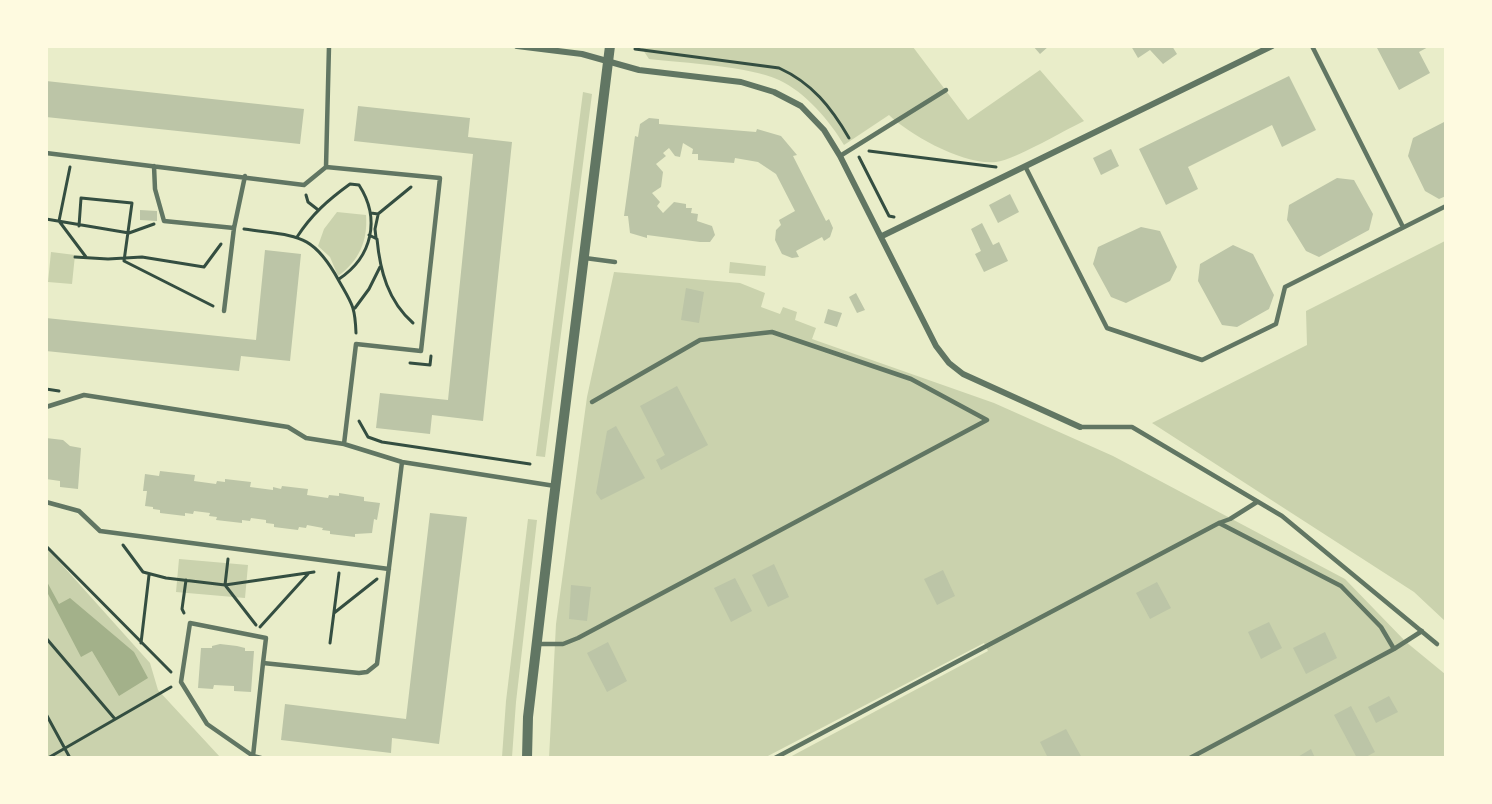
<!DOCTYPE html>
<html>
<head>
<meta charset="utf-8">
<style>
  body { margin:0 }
  #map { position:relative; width:1492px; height:804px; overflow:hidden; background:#e9edc9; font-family:Manrope,sans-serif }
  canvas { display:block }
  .frame { position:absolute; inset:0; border:48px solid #fefae0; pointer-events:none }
</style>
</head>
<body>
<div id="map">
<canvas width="1492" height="804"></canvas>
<div class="frame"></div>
</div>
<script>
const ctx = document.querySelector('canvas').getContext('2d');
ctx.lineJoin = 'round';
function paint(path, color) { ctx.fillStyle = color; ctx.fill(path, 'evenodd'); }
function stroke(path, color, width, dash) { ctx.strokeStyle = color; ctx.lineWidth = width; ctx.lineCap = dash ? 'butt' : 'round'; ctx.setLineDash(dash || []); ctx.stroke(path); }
const green = new Path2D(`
  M641,47H913L968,120L1040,70L1084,121C1061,132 1023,155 1001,161C970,169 911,136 889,115L844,145C830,121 805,92 779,80C749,66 684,63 649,59Z
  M583,92L592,94L545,457L536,456Z
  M337,212L366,215C368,241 359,261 338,276L330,257L318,246L324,229Z
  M1445,241V621L1414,592L1152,423L1307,345L1306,311Z
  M51,252L75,255L72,284L48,282Z
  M730,262L766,266L765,276L729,273Z
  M614,272L740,283L765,293L761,307L780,314L783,307L797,312L795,320L816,328L812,339L994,403L1113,456L1345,579L1406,642L1445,674V757H790L988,651L984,643L766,757L549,758L556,624L587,397Z
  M528,519L537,520L516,702L512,757H502L506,701Z
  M46,547L150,663L158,690L220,757H47Z
  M179,559L248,565L245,598L176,592Z`);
const water = new Path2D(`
  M46,580L59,604L70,598L134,652L148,678L119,696L92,651L81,657L47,592Z`);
const building = new Path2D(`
  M1033,46H1049L1040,54Z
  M1131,46H1172L1177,54L1163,64L1150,50L1138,58Z
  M1376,46H1430L1419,52L1430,73L1399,90Z
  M1289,76L1316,130L1282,147L1272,125L1188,167L1198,189L1166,205L1139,149Z
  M46,81L304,109L300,144L46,117Z
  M358,106L470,118L468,137L512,142L483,421L432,415L430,434L376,428L380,393L448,400L473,154L354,141Z
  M649,118L659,119V124L756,132L757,129L781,136L797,155L793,156L826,221L829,219L833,228L830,237L824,241L822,237L796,251L799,257L792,258L782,254L775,240L776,230L781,225L779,220L795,211L776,174L758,162L735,158L734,163L698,160V154H692L693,149L683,143L680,157L675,156L669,148L663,153L666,156L656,164L663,172L661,187L652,193L660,202L657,206L663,213L674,202L686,204V208H692L691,213L698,214L697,221L712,226L715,235L710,242H700L647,235V238L630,233L628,216H624L635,136L638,137L640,124Z
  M1446,121V196L1439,199L1425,191L1408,156L1413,138Z
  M1111,149L1119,166L1101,175L1093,158Z
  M1337,178L1354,180L1373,214L1369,230L1319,257L1306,251L1287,220L1289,205Z
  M1010,194L1019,212L998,223L989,205Z
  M140,210L157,211V221L140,220Z
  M982,223L993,245L999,242L1008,261L984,272L975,254L981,251L971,229Z
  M1141,227L1160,231L1177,267L1170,281L1126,303L1111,297L1093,264L1098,247Z
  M1233,245L1253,254L1274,295L1269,309L1237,327L1222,325L1198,281L1200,264Z
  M265,250L301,254L290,361L241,356L239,371L46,351V318L256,340Z
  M686,288L704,292L699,323L681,320Z
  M856,293L865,310L857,313L849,297Z
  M828,309L842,313L837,327L824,323Z
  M677,386L708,445L661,470L656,460L665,455L640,406Z
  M616,426L645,478L601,500L596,493L607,431Z
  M46,438L63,440L70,446L81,448L78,489L60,487V481L46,479Z
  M160,471L195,475L194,481L216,484L217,481L225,482V479L251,482L250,487L273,490V487L281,489L282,486L308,489L307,495L328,498L329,495L339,496V493L364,497V501L380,503L377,520L374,519L372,533L355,534V537L330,534V531L322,530L323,528L307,525L306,528L299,527L298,530L274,527V524L266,523V520L251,518L250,521L242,520V523L216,520L217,517L209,516L210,513L194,511L193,514L185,513V516L160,513V510L153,509V507L145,506L147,491H143L145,474L159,476Z
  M430,513L467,517L439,744L392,738L391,753L281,740L285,704L406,719Z
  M774,564L789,597L768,607L752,575Z
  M943,570L955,596L937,605L924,579Z
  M735,578L752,611L731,622L714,588Z
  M1157,582L1171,608L1150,619L1136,593Z
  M571,585L591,587L587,621L569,619Z
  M1269,622L1282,648L1261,659L1248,632Z
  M1325,632L1337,658L1306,674L1293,648Z
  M608,642L627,681L607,692L587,653Z
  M220,644L237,646L245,648V651H254L251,692L234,691V686L214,685L213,689L198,688L201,648H212V646Z
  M1389,696L1398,712L1376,723L1368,707Z
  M1351,706L1375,752L1364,758H1357L1334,715Z
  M1066,729L1082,758H1048L1040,742Z
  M1311,749L1315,758H1296Z`);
const path = new Path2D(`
  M635,49L779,68C812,83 831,107 849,138
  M869,151L996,167
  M859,157L889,216L894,217
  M70,167L59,221L86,257
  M306,195L308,202L317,209
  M371,213L378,214L411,187
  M46,219L129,233L154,224
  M79,226L81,198L132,203L124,261L213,306
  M244,229C296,237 312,231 339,281C352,304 355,306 356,333
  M369,235L377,239C380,271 388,301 413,323
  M297,237C312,214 328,200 350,184L359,185C381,219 372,257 339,279
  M376,238L375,229L378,215
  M75,257L108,259L142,257L204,267L221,244
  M355,308L369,289L380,267
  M410,363L430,365L431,356
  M46,389L59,391
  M359,421L368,437L382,442L530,464
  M123,545L143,572L166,578L225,585L314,572
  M46,546L171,672
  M228,559L225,585L256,625
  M184,613L182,609L186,580
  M334,613L377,579
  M260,627L308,574
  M46,638L115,719
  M141,643L149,575
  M330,643L339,573
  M46,714L70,758
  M48,758L171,687`);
const service = new Path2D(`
  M1312,46L1403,227
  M46,153L304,185L326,167L440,178L421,351L356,344L344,444L402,462L555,486
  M840,156L946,90
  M154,166L155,189L164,221L234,228
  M326,167L329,46
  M1026,168L1107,328L1202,360L1276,324L1285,287L1446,206
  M585,258L615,262
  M224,311L234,228L245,176
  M592,402L700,340L772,332L911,379L987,420
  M46,407L84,395L288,427L306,438L344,444
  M1080,427H1132L1282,516L1437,644
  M46,502L79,511L100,531L389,569
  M1219,523L1341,586L1381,627L1394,649
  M537,644H563L578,638L987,420
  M253,756L263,663
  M261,758L253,756L207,724L181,682L190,623L266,638L263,663L359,673L367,672L377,664L402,462
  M775,758L1219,523L1230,519L1257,502
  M1190,758L1394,649L1422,631`);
const minor = new Path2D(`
  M517,46L582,54L639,70L741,82L774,92L801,106L824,130L840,156L936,346L949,363L963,374L1080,427
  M882,236L1272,46`);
const tertiary = new Path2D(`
  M527,758L528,717L552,514L610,46`);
paint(green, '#cad2ad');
paint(water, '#a3b18a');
paint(building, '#bcc5a7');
stroke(path, '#344e41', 3);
stroke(service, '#617663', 4.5);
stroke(minor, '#617663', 6);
stroke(tertiary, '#617663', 10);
</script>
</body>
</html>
